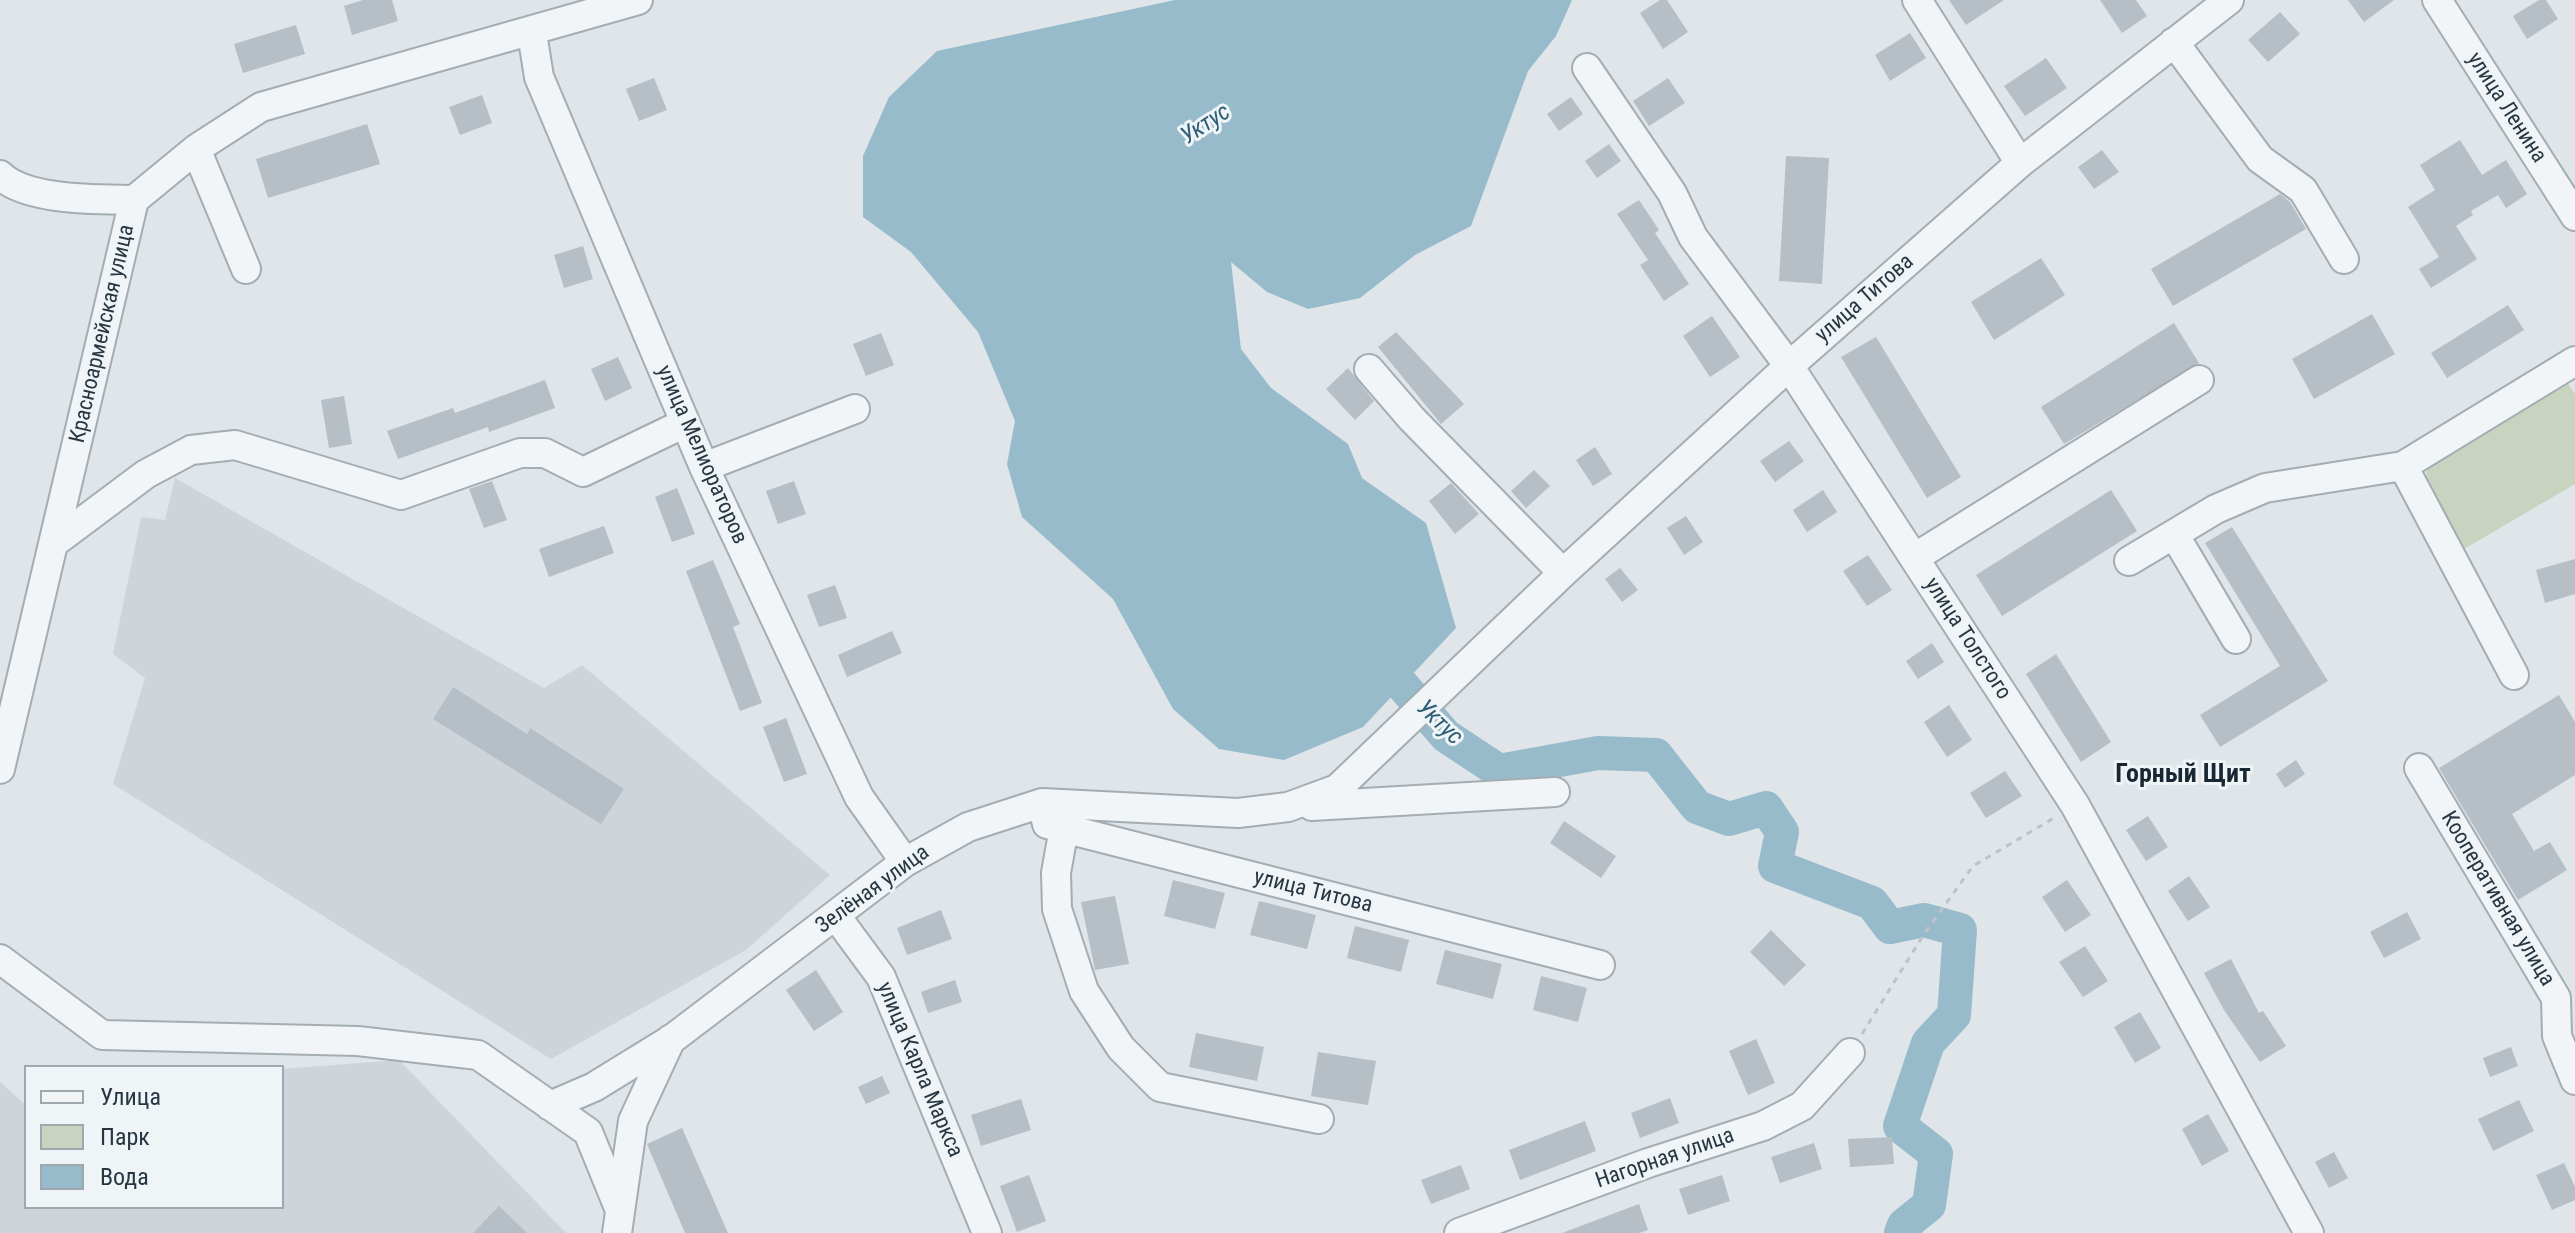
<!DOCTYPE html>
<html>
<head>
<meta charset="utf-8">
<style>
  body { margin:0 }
  #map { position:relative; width:2575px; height:1233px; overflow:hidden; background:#dfe5e9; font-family:"Roboto Condensed",sans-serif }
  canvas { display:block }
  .legend { position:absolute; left:24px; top:1065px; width:260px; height:144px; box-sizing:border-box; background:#eff4f7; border:2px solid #9fa8ae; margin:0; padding:10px 14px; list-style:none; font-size:24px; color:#273641 }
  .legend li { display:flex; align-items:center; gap:16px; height:40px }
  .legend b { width:40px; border:2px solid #9fa8ae }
</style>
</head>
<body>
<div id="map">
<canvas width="2575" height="1233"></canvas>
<ul class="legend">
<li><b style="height:10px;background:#f2f5f7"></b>Улица</li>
<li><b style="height:22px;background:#c9d4c0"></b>Парк</li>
<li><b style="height:22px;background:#98bbcb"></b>Вода</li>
</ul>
</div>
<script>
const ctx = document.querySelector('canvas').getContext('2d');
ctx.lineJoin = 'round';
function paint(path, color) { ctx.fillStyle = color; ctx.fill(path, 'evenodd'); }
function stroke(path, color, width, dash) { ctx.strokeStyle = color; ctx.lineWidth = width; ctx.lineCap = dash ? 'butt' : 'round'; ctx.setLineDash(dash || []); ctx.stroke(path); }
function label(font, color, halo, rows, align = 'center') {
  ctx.font = font + ' "Roboto Condensed",sans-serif'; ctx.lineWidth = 6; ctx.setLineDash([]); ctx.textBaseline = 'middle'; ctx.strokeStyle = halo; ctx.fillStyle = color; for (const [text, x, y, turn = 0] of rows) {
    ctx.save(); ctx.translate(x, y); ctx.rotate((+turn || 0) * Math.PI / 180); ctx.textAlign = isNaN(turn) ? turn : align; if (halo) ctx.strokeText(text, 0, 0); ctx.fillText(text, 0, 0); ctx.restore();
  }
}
const built = new Path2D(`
  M175,478L544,688L582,665L830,875L746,950L551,1059L113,784L145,678L113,654L141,517L165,520Z
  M399,1060L566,1233H0V1082L26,1105V1207H282V1069Z`);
const green = new Path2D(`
  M2567,382L2575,394V484L2459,552L2425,487L2427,468Z`);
const water = new Path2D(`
  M1175,0H1572L1556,36L1528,71L1471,226L1415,255L1360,298L1308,309L1267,292L1231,262L1241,349L1271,388L1348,444L1362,478L1426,523L1456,628L1363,727L1284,760L1219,749L1173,709L1113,599L1022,517L1007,464L1015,421L978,332L911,252L863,217V156L889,97L937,51Z`);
const river = new Path2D(`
  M1373,651L1446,736L1499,771L1598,753L1656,755L1697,807L1729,819L1766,808L1782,832L1775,866L1872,903L1890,927L1924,920L1960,930L1954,1015L1928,1043L1900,1126L1936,1154L1929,1205L1904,1225L1901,1233`);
const building = new Path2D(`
  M363,0H392L398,21L352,35L344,6Z
  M1660,0H1667L1688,32L1663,49L1640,13Z
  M1949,0H2004L1966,25Z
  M2100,0H2136L2147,16L2122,33Z
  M2348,0H2394L2364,22Z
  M2539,0H2546L2558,19L2527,39L2513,16Z
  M2280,12L2300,34L2268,62L2248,40Z
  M296,25L305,54L243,73L234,44Z
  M1910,33L1926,58L1890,81L1875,55Z
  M2046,58L2067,88L2025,116L2004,86Z
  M654,78L667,110L639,121L626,89Z
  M1668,78L1685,103L1649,126L1633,101Z
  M482,95L492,123L460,135L449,107Z
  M1571,97L1583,114L1559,131L1547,114Z
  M367,124L380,164L268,198L256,159Z
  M2460,140L2482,175L2506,160L2527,194L2506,208L2498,195L2471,211L2473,215L2456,226L2477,259L2431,288L2419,269L2439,257L2408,207L2435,190L2420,165Z
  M1609,144L1621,161L1597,178L1585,161Z
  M2102,150L2119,172L2094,189L2078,167Z
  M1786,156L1829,158L1822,284L1779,281Z
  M2280,194L2290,202L2306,229L2173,306L2151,269Z
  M1639,200L1659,230L1655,233L1689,284L1664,301L1640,265L1648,260L1617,214Z
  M583,246L593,279L564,288L554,255Z
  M2041,258L2065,295L1994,340L1971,302Z
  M2508,305L2524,330L2447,378L2431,353Z
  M2372,314L2395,354L2314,399L2292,359Z
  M1712,316L1740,357L1710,377L1683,336Z
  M2174,323L2199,363L2064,444L2041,407Z
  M1396,332L1464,404L1441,424L1378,347Z
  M881,333L894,365L866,376L853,344Z
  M1876,337L1961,477L1927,498L1841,357Z
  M618,357L632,388L605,401L591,369Z
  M1348,368L1374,401L1355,420L1326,389Z
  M545,380L555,408L489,432L488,427L398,459L387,431L453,408L455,413Z
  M344,396L352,444L329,448L321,400Z
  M1789,441L1804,461L1775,482L1760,461Z
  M1595,447L1612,474L1593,486L1576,460Z
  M1534,470L1550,486L1526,508L1511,491Z
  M492,481L507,520L484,528L469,489Z
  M794,481L806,514L778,524L766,491Z
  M1451,483L1479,514L1455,534L1429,501Z
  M677,488L695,534L672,542L655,497Z
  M1823,490L1837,512L1807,532L1793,510Z
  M2111,490L2137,531L2002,616L1976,575Z
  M1686,516L1703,542L1684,555L1667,528Z
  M604,526L614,553L549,577L539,549Z
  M2232,527L2328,681L2220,747L2200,715L2280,666L2205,543Z
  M1868,555L1892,590L1867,606L1843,571Z
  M2575,559V594L2545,603L2536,570Z
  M713,560L740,624L733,627L762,703L740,711L686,571Z
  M1620,568L1638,590L1622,602L1605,579Z
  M835,585L847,618L819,627L807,595Z
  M892,631L902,653L847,677L838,655Z
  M1932,643L1944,662L1918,679L1906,661Z
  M2056,654L2111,742L2081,762L2026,674Z
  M453,687L527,734L530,728L624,789L601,824L433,719Z
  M2559,695L2575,722V775L2512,814L2534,851L2550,842L2567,870L2518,900L2439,768Z
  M1949,705L1972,740L1947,757L1924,722Z
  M786,718L807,774L784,782L763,727Z
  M2296,760L2305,774L2285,788L2276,774Z
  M2005,771L2022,796L1986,818L1970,793Z
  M2148,816L2168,847L2146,861L2126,830Z
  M1564,821L1616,856L1601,878L1550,843Z
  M2189,876L2210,907L2188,921L2168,891Z
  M1173,880L1225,893L1215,929L1164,916Z
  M2067,880L2091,915L2065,932L2042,897Z
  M1115,896L1129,964L1095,970L1081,902Z
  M1259,901L1316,915L1307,949L1250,935Z
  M941,910L952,939L907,955L897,928Z
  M2407,912L2421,939L2384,958L2370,932Z
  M1355,926L1409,940L1401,972L1347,958Z
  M1771,930L1806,965L1784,986L1750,952Z
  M2085,946L2108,981L2083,997L2059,962Z
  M1445,950L1502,964L1493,999L1436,984Z
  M2231,959L2259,1013L2263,1011L2286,1046L2260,1062L2224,1010L2204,973Z
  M816,970L843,1012L814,1031L786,990Z
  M1541,976L1587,988L1578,1022L1533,1010Z
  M955,980L962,1002L928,1013L921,992Z
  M2140,1012L2161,1048L2135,1063L2114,1027Z
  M1196,1033L1264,1047L1257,1081L1189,1067Z
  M1756,1039L1775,1083L1748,1095L1729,1051Z
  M2511,1047L2518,1066L2490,1077L2483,1058Z
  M1318,1052L1376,1061L1368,1105L1311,1096Z
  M882,1076L890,1093L866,1104L858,1087Z
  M1670,1098L1679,1123L1640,1138L1631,1113Z
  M1021,1099L1031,1130L981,1146L971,1115Z
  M2519,1100L2534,1131L2493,1151L2478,1119Z
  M2208,1114L2229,1151L2202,1166L2182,1129Z
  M1585,1121L1596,1151L1520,1180L1509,1150Z
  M682,1128L728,1233H685L647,1144Z
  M1892,1137L1894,1164L1850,1167L1848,1139Z
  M1814,1143L1822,1169L1780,1183L1771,1157Z
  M2334,1152L2348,1178L2329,1188L2315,1162Z
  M2564,1163L2575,1187V1200L2552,1210L2536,1175Z
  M1461,1165L1470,1189L1431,1204L1421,1180Z
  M1029,1175L1046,1221L1017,1232L1000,1186Z
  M1722,1175L1730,1201L1688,1215L1679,1189Z
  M1639,1204L1648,1230L1639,1233H1562Z
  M499,1206L527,1233H473Z`);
const path = new Path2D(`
  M1862,1034L1924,934L1973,866L2054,818`);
const minor = new Path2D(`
  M1917,0L2020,163
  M2437,0L2575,216
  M532,33L539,77L704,467L859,797L905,862
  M2174,42L2260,159L2303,190L2344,259
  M1587,68L1672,193L1693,237L1789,366L2075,805L2309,1233
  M196,149L246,269
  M0,175C27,201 97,199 134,200
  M1369,369L1412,419L1563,573
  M2403,466L2514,675
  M704,467L855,409
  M2174,534L2236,639
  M55,542L146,474L191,450L235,445L401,495L520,453H545L583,472L685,423
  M1914,558L2199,380
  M2129,561L2216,509L2265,488L2403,466L2575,361
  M2419,768L2556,998L2557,1036L2575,1080
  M0,769L134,200L196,149L261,107L638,0
  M1042,803L1047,824L1600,965
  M1312,806L1555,792
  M1064,828L1056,873L1057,909L1084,991L1121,1048L1160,1087L1319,1119
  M836,916L881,977L987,1233
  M0,959L102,1035L358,1041L478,1055L588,1132L619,1208
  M550,1106L594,1087L672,1039L905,862L968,827L1042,803L1238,813L1288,807L1337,789L1563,573L1789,366L2020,163L2229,0
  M617,1233L633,1121L671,1039
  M1459,1233L1648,1163L1763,1126L1802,1106L1850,1053`);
const streetNames = [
  ["улица Ленина",2506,108,57],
  ["улица Титова",1865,299,-41],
  ["Красноармейская улица",103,334,-77],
  ["улица Мелиораторов",701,455,66],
  ["улица Толстого",1967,639,57],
  ["Зелёная улица",873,890,-36],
  ["улица Титова",1313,892,14],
  ["Кооперативная улица",2497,899,59],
  ["улица Карла Маркса",919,1070,67],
  ["Нагорная улица",1665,1159,-19]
];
const waterNames = [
  ["Уктус",1206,125,-33],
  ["Уктус",1439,723,44]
];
const quarterNames = [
  ["Горный Щит",2183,775]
];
paint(built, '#cdd5db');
paint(green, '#c9d4c0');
paint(water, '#98bbcb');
stroke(river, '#98bbcb', 34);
paint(building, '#b6bfc6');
stroke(minor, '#a4adb3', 32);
stroke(path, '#bdc3c8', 3, [6, 6]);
stroke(minor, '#f2f5f7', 28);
label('22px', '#273641', '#eff4f7', streetNames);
label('italic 24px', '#2f5e77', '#eff4f7', waterNames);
label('bold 26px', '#192732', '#eff4f7', quarterNames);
</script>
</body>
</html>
